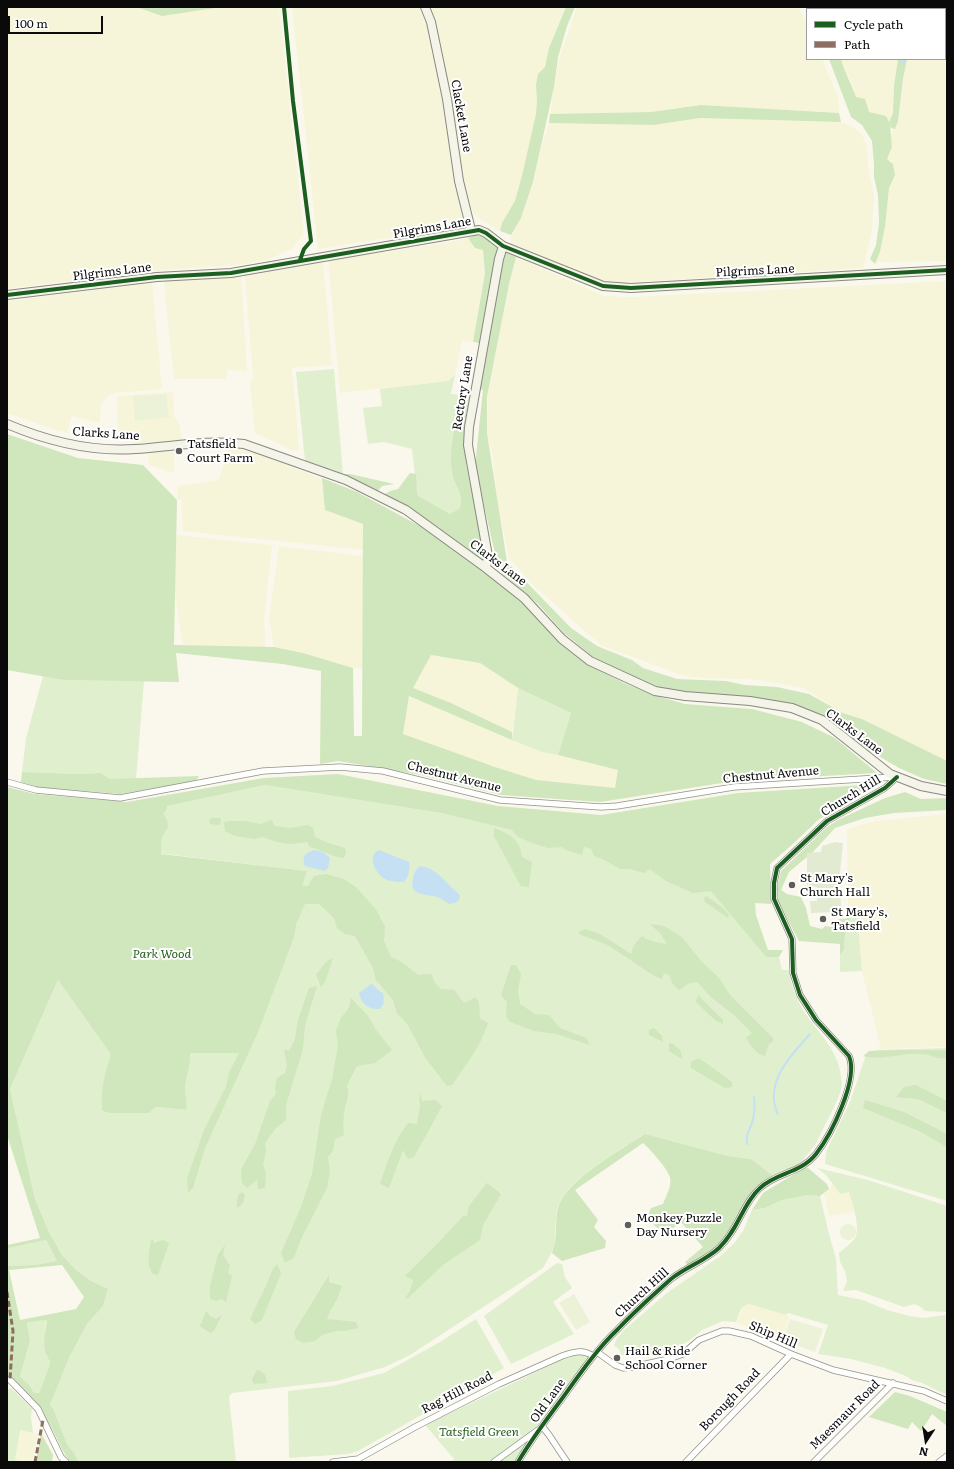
<!DOCTYPE html>
<html>
<head>
<meta charset="utf-8">
<style>
  body { margin:0 }
  #map { position:relative; width:954px; height:1469px; overflow:hidden; background:#faf8ed; font-family:Literata,serif }
  canvas { display:block }
  .frame { position:absolute; inset:0; border:8px solid #0a0a0a; pointer-events:none }
  .legend { position:absolute; left:806px; top:8px; width:140px; height:52px; box-sizing:border-box; background:#fff; border:1px solid #9d9d9d; margin:0; padding:5px 7px; list-style:none; font-size:12px; color:#0a0a0a }
  .legend li { display:flex; align-items:center; gap:8px; height:20px }
  .legend b { width:20px; border:1px solid #9d9d9d }
  .north { position:absolute; left:906px; top:1421px; width:40px; height:40px; -webkit-text-stroke:3px #fff; paint-order:stroke; rotate:192deg; font-size:11px; font-weight:700; line-height:16px; text-align:center; color:#0a0a0a }
  .north::after { content:''; display:block; margin:auto; width:14px; height:18px; background:#0a0a0a; clip-path:polygon(50% 0,100% 100%,50% 72%,0 100%) }
  .scale { position:absolute; left:8px; top:16px; width:95px; height:18px; box-sizing:border-box; border:2px solid #0a0a0a; border-top:0; padding-left:5px; font-size:12px; line-height:14px; white-space:nowrap; color:#0a0a0a; -webkit-text-stroke:3px #fff; paint-order:stroke }
</style>
</head>
<body>
<div id="map">
<canvas width="954" height="1469"></canvas>
<div class="frame"></div>
<ul class="legend">
<li><b style="height:5px;background:#1b5e20"></b>Cycle path</li>
<li><b style="height:5px;background:#8d6e63"></b>Path</li>
</ul>
<div class="north">N</div>
<div class="scale">100 m</div>
</div>
<script>
const ctx = document.querySelector('canvas').getContext('2d');
ctx.lineJoin = 'round';
function paint(path, color) { ctx.fillStyle = color; ctx.fill(path, 'evenodd'); }
function stroke(path, color, width, dash) { ctx.strokeStyle = color; ctx.lineWidth = width; ctx.lineCap = dash ? 'butt' : 'round'; ctx.setLineDash(dash || []); ctx.stroke(path); }
function label(font, color, halo, rows, align = 'center') {
  ctx.font = font + ' Literata,serif'; ctx.lineWidth = 4; ctx.setLineDash([]); ctx.textBaseline = 'middle'; ctx.strokeStyle = halo; ctx.fillStyle = color; for (const [text, x, y, turn = 0] of rows) {
    ctx.save(); ctx.translate(x, y); ctx.rotate((+turn || 0) * Math.PI / 180); ctx.textAlign = isNaN(turn) ? turn : align; if (halo) ctx.strokeText(text, 0, 0); ctx.fillText(text, 0, 0); ctx.restore();
  }
}
const farmland = new Path2D(`
  M7,7H136L162,16L216,7H279L303,223V235L291,249L270,259L239,265L150,271L7,289Z
  M292,7H419L428,27L443,105L452,169L463,222L450,228L318,249Z
  M430,7H566L549,48L545,67L538,74L536,85L537,101L535,126L517,202L502,223L500,231L474,215L466,194L457,133L449,89L433,13Z
  M577,7H798L807,24V59H822L838,97L839,113L701,105L651,112L550,114L558,62Z
  M822,7H915L913,9H823Z
  M928,7H947V37H945V9H931Z
  M945,41H947V261L879,262L875,264L880,252L885,227L889,188L895,175L893,164L891,160L887,159L892,147L891,135L898,121L906,61L907,59H945Z
  M841,59H898L894,86L893,113L889,122L886,116L869,112L856,97L853,85L843,67Z
  M700,118L841,122L855,128L862,135L867,146L868,166L874,195L872,230L863,268L621,283L596,279L511,243V235L521,218L534,181L541,148L549,123L653,125Z
  M468,238L475,248L483,250L485,273L473,342L462,341L455,375L448,381L340,393L328,260L457,241Z
  M516,257L604,296L632,297L947,281V762L862,719L843,713L803,688L759,680L688,677L602,646L535,587L509,558L497,501L493,459L487,433L488,394L509,284Z
  M323,262L332,365L292,368L299,449L294,451L255,433L250,383L253,378L245,275Z
  M241,275L247,371L228,370L226,379H174L164,285L166,280Z
  M152,283L162,389L117,393L109,395L101,404L100,423L72,416L67,432L58,431L7,413V301Z
  M173,392L174,416L179,423L182,441L134,445L132,433L118,431L117,396Z
  M228,448L252,451L320,478H322L325,510L363,524V550L183,531L181,499L177,500L178,486L219,480Z
  M174,450V473L149,465L148,451Z
  M176,535L272,545L264,621L266,648L184,646L181,636L175,591Z
  M279,546L363,556V669L353,668L303,653L274,647L269,618Z
  M431,655L480,663L518,688L512,732L451,703L412,688Z
  M409,696L542,752L558,755L619,770L615,788L536,780L495,767L403,734Z
  M947,814V1047L881,1049L862,971L857,913H848L847,829L875,821Z
  M833,1184L840,1194L849,1192L854,1212L829,1216L824,1194Z
  M745,1304H749L790,1316L781,1341L736,1322Z
  M20,1430L38,1434L33,1462L14,1460Z`);
const green = new Path2D(`
  M334,369L343,474L305,461L296,372Z
  M455,375L451,394L471,396L470,405L452,456L451,472L461,493L460,508L450,514L417,495L412,449L384,442L368,444L363,408L382,406L380,389L448,381Z
  M43,676L64,680L144,681L136,779H110L101,773L79,774L22,772L26,738Z
  M518,688L571,713L558,755L542,752L512,740Z
  M265,785L441,813L698,874L766,957H779L782,970H789C791,985 796,997 803,1010C817,1032 838,1049 841,1076C841,1079 842,1082 842,1085C839,1101 828,1118 821,1133C811,1154 797,1171 773,1176L751,1159L728,1156L645,1134C619,1151 569,1177 558,1206C555,1216 556,1229 555,1240C554,1250 548,1259 543,1268L410,1355L385,1367L337,1381L232,1393L229,1396L236,1462H79L74,1453L67,1444L53,1408L50,1405L69,1358L87,1324L103,1306L108,1289L91,1281L76,1270L62,1255L49,1232L35,1199L10,1089L58,980L112,1054C105,1074 100,1089 102,1111L109,1113H149L156,1107L187,1110L185,1086L190,1062V1053H232L256,1008L307,871L7,835L147,810Z
  M850,913H857L862,971L840,972V955L844,950L845,935Z
  M947,1048V1201L825,1164L826,1152L850,1102L866,1055L875,1050Z
  M817,1168L868,1180L947,1206V1312L925,1311L921,1307L914,1304L904,1307L856,1290L843,1291L847,1281L845,1271L840,1262L839,1253C844,1248 851,1244 855,1238C861,1228 852,1203 849,1192L840,1194L826,1175Z
  M808,1195L820,1196L829,1234L836,1259L838,1295L863,1300L887,1310L909,1316L923,1318L945,1315L947,1316V1395L922,1383L912,1380L906,1376L885,1368L851,1359L818,1354L828,1325L788,1313L786,1315L749,1304C740,1305 739,1315 736,1322L723,1321L702,1330L689,1341L670,1350L627,1356L622,1355L618,1348L614,1346L616,1340L623,1331L667,1293L722,1255L735,1242L743,1231L752,1210L765,1208L782,1200Z
  M46,1240L57,1261L35,1265L7,1266V1251L9,1248Z
  M557,1263L562,1264L565,1277L572,1288L553,1302L574,1334L511,1364L484,1316Z
  M476,1319L504,1368L358,1451L348,1454L289,1458L288,1391L332,1386L384,1373L440,1342Z
  M47,1320L45,1328L46,1356L50,1361L49,1367L39,1393H34L30,1386L20,1376L30,1341L27,1324L28,1321Z
  M580,1354L589,1357L537,1426L489,1462H452L454,1459L425,1425L536,1372L568,1357Z
  M11,1388L32,1409L31,1417L33,1433L20,1430L15,1460L26,1462H7V1390Z
  M532,1437L514,1462H499Z`);
const forest = new Path2D(`
  M136,7H222L162,16Z
  M566,7H575L567,26L558,57L554,87L533,182L521,218L511,235L500,231L502,223L515,201L522,176L536,114L537,101L536,85L538,74L545,67L549,48Z
  M829,59H841C844,72 852,84 856,97L865,99L869,112L886,116L889,122L893,113L894,86L898,59H907L903,79L898,121L895,129L891,128L890,125L892,147L887,159L893,164L895,175L889,188L885,227L880,252L875,264L870,259L876,245L879,223L878,195L874,177V164L872,141L862,125L851,117Z
  M701,105L839,113L841,122L700,118L653,125L549,123L550,114L651,112Z
  M476,235L486,237L498,247L480,343L473,342L485,273L483,250L475,248L468,238Z
  M505,252L516,257L509,284L487,397V433L507,562L571,628L597,646L632,660L643,668L677,679L726,681L745,685L777,687L809,694L843,713L862,719L947,761V784L924,779L899,768L870,751L824,717L660,689L593,657L564,633L538,604L499,571L475,466L483,390L479,389L500,266Z
  M463,405H470L465,435L466,463L479,528L484,561L454,541L415,511L383,495L390,491L398,489L410,473L416,474L417,495L450,514L460,508C463,488 456,490 452,473C449,461 454,414 463,405Z
  M7,434L78,458L143,465L177,500L174,645L274,647L303,653L353,668L354,736H362L363,524L325,510L322,478L357,492L429,531L464,557L490,575L520,600L559,643L585,663L626,684L653,695L685,704L752,709L802,722L835,738L877,773L735,781L600,802L501,795L421,775L338,761L320,764L321,671L283,664L176,653L179,682L64,680L7,670ZM431,655L480,663L518,688L571,713L558,755L618,770L615,788L536,780L495,767L403,734L409,696L512,740V732L451,703L413,688Z
  M343,474H350L394,484L382,486L378,491Z
  M22,772L79,774L101,773L110,779L199,776L196,781L120,794L37,787L21,782Z
  M338,774L498,806L601,815L738,793L880,784L875,788L844,804L818,820L795,842L770,864L771,904L755,903L756,915L768,950H783L779,957H766L711,891L693,893L666,881L650,869L644,873L630,869H620L604,860L594,856L591,849L584,847L582,855L568,851L561,847L548,848L535,844L518,837L512,830L441,813L265,785L167,806V809L163,814L167,820L168,827L163,835L161,843V854L307,871L302,886H308L314,876L326,874L344,879L357,888L377,911L385,927L384,941L391,957L402,962L418,975L432,974L434,982L441,989L454,990L464,1003L476,997L479,1004L480,1018L488,1023C481,1046 465,1066 452,1085L447,1086L426,1059L408,1025L397,1013L393,1000L376,980L373,968L355,936L345,934L337,928L334,918L319,904H305L296,924L294,937L258,1032L205,1148L193,1188L188,1193L187,1179L204,1130L226,1087L229,1073L239,1053H190V1062L185,1086L187,1110L156,1107L149,1113H109L102,1111C100,1089 105,1074 111,1054L58,980L10,1089L35,1199L49,1232L62,1255L76,1270L91,1281L108,1289L103,1306L87,1324L69,1358L50,1405L53,1408L67,1444L74,1453L79,1462H71C61,1451 58,1439 51,1427C41,1411 24,1384 7,1378V1266L35,1265L57,1261L46,1240L9,1248L7,1251V1245L40,1238L7,1135V787L35,794L127,802L264,778ZM62,1265L84,1297L76,1309L20,1320L9,1270ZM47,1320C45,1334 41,1350 50,1361L49,1367L39,1393H34L30,1386L20,1376L30,1341L27,1324L28,1322Z
  M905,792L921,799L947,798V810L894,813L865,818L835,828L813,852L789,872L781,890L787,894L801,897L806,908L810,926L822,929L825,926L832,927L839,919L850,918L845,935L844,950L840,955V944L799,941L778,902L777,888L781,871L827,827L840,819L885,798Z
  M212,818H221L220,825L210,824L209,820Z
  M272,820L274,826L290,828L308,825L313,828L315,837L328,843L345,848L346,852L344,858C331,857 323,850 310,847L307,842L291,844L277,842L262,837L254,839L235,836L225,831L224,822L229,821H246L260,824Z
  M494,828C510,834 520,839 522,857L532,862L529,887L521,886L518,881L494,836Z
  M706,896L723,908L729,915L728,918L705,902L704,899Z
  M650,924L664,926L682,937L700,960L719,978L730,995L773,1038V1041L769,1044L765,1056C756,1054 751,1046 746,1038L752,1033L734,1015L712,998L697,982L690,983L679,990L672,983L670,976L664,973L662,979L656,977L608,945L581,935L578,932L585,929L600,934L631,954L634,945L642,936C649,941 658,943 667,944L660,933Z
  M333,958L325,982L321,987L316,974C323,969 324,961 333,958Z
  M511,965H516L521,974L518,991L520,1004L535,1014L549,1015L560,1028L586,1038L590,1045L556,1034L534,1031L510,1022L506,1016L507,1002L501,995Z
  M317,986L305,1025L303,1049L286,1105V1120L275,1129L265,1143L266,1151L263,1165L266,1173L265,1188L258,1189L257,1180L247,1188L242,1183L241,1170L256,1142L270,1101L276,1094L275,1088L277,1078L285,1073L287,1066L284,1049L289,1051L295,1039L298,1020L309,988Z
  M698,995L723,1020V1024L716,1021L696,1002Z
  M351,998L368,1016L376,1030L392,1050L375,1063L362,1065L356,1067L347,1086C350,1096 347,1098 345,1108C343,1117 343,1126 344,1135L335,1139L333,1151L328,1157L330,1171L327,1188L301,1239L294,1258L285,1263L281,1253L301,1207L312,1174L321,1115L332,1079L338,1046L336,1030L341,1018L349,1008Z
  M654,1028L662,1036L663,1042L649,1035V1030Z
  M669,1043L673,1044L681,1051L682,1059L669,1051Z
  M899,1050H947V1058C935,1060 932,1054 923,1054C902,1052 883,1061 863,1056L869,1051Z
  M699,1058L732,1082V1087L725,1088L691,1068V1062Z
  M916,1085L947,1101V1113L918,1099L896,1097L904,1087Z
  M419,1091L422,1101L435,1100L442,1106L414,1157L408,1159L403,1150L389,1188L380,1184C388,1162 393,1142 408,1123L417,1124L420,1106Z
  M865,1100L904,1112L947,1134V1147L919,1131L863,1108Z
  M645,1134L728,1156L751,1159L773,1176C746,1190 746,1209 732,1232C722,1248 704,1257 688,1266L685,1262L703,1247L680,1221L667,1235L656,1227L647,1217L651,1208L663,1204C666,1196 672,1186 670,1177C667,1168 650,1149 643,1143L575,1190L598,1220L594,1227L606,1241L605,1248L562,1261L552,1253C553,1249 554,1245 555,1242C557,1231 555,1219 558,1208C565,1180 621,1150 645,1134Z
  M804,1168H808L827,1184L829,1189L820,1196L808,1195L782,1200L765,1208L752,1210L763,1193Z
  M487,1183L501,1194L483,1225L480,1240L443,1265L408,1298L405,1299L410,1291L413,1280L405,1276L444,1237L463,1216H467L469,1206Z
  M243,1192L245,1196L243,1203L237,1208V1200L239,1194Z
  M152,1238L154,1243L163,1240L169,1243L158,1275L153,1274C146,1265 149,1249 152,1238Z
  M225,1245L223,1255L230,1266L228,1273L232,1276L226,1302L221,1299L217,1301L210,1299V1286L218,1254Z
  M277,1264L281,1273L262,1320L255,1324L250,1319L266,1286L273,1269Z
  M329,1275V1282L342,1286L337,1299L330,1311L327,1319L356,1322L358,1328L345,1331H337L322,1335L315,1341L303,1343L296,1339L294,1332Z
  M206,1311L210,1316L216,1319L222,1315L214,1331L210,1333L200,1326Z
  M257,1370C264,1372 266,1375 267,1383L254,1384L252,1379Z
  M895,1392L910,1396L947,1412V1426L932,1414L921,1431L912,1422L908,1429L869,1417Z
  M41,1433L53,1455L52,1462H36Z`);
const cemetery = new Path2D(`
  M835,842L843,843L839,883L842,915H836L835,912L811,913L810,901H817V887L807,886V853L821,852L822,846Z`);
const pitch = new Path2D(`
  M166,394L169,417L135,421L133,396Z
  M840 1232a8 8 0 1 1 16 0a8 8 0 1 1-16 0Z
  M574,1294L590,1322L576,1330L559,1303Z
  M790,1319L823,1329L815,1352L783,1341Z`);
const water = new Path2D(`
  M315,850L323,852L330,858L328,868L325,871L305,866C301,856 306,852 315,850Z
  M379,850L409,862C410,870 409,876 404,882C398,882 391,882 385,879C376,874 366,856 379,850Z
  M420,866C439,869 444,882 458,893L460,896L459,900L454,903L449,904C444,900 439,897 433,896C422,894 409,894 413,879C414,873 415,870 420,866Z
  M371,984C376,986 377,991 383,993C384,999 385,1004 380,1009C369,1010 361,1004 359,993Z`);
const stream = new Path2D(`
  M901,62H905L906,59
  M778,1114C776,1111 776,1109 775,1106C768,1078 793,1053 810,1034
  M747,1144C746,1131 749,1133 752,1123C755,1114 755,1106 754,1097`);
const street = new Path2D(`
  M7,782L36,790L120,798L263,771L340,767L383,771L500,800L601,807L617,806L734,787L895,777
  M597,1352L615,1365L623,1368L632,1367L669,1359L683,1354L699,1340L722,1331H729L751,1336L791,1354L833,1370L924,1391L947,1401
  M7,1379L10,1380L38,1409L61,1457L66,1462
  M542,1426L549,1435L567,1462
  M333,1462L358,1459L415,1427L499,1384L562,1356C573,1352 583,1349 593,1356
  M494,1462L538,1430
  M518,1462C531,1440 546,1420 561,1400C579,1375 596,1350 618,1329C635,1311 653,1295 671,1279C686,1267 705,1261 719,1248C738,1230 743,1203 760,1188C777,1172 800,1174 816,1154C831,1135 859,1079 849,1056L816,1020L800,995L793,973L792,939L774,899V883L777,868L827,821L885,788L897,777
  M686,1462L791,1354
  M814,1462L893,1383
  M939,1462L947,1456`);
const secondary = new Path2D(`
  M425,7L431,22L447,99L459,181L471,230
  M7,295L157,277L231,273L479,230L486,233L503,246L603,286L631,288L947,270
  M7,424C47,441 91,452 135,449C171,447 207,439 244,444L346,480L406,510L486,568L524,598L562,639L590,661L655,691L685,696L750,701L792,708L822,720L890,774L921,786L947,791
  M486,568L488,556L468,445L469,427L499,259L503,246`);
const quiet = new Path2D(`
  M7,1292L13,1331L10,1380
  M35,1462L43,1420`);
const cycleway = new Path2D(`
  M284,7L293,101L311,241L304,249L300,260
  M7,295L157,277L231,273L479,230L486,233L503,246L603,286L631,288L947,270
  M518,1462C531,1440 546,1420 561,1400C579,1375 596,1350 618,1329C635,1311 653,1295 671,1279C686,1267 705,1261 719,1248C738,1230 743,1203 760,1188C777,1172 800,1174 816,1154C831,1135 859,1079 849,1056L816,1020L800,995L793,973L792,939L774,899V883L777,868L827,821L885,788L897,777`);
const markers = [
  [179,451,4,"#5e5d59"],
  [792,885,4,"#5e5d59"],
  [823,919,4,"#5e5d59"],
  [628,1225,4,"#5e5d59"],
  [617,1358,4,"#5e5d59"]
];
const streetNames = [
  ["Clacket Lane",461,116,80],
  ["Pilgrims Lane",432,228,-10],
  ["Pilgrims Lane",755,271,-3],
  ["Pilgrims Lane",112,272,-7],
  ["Rectory Lane",463,393,-81],
  ["Clarks Lane",106,434,4],
  ["Clarks Lane",498,563,37],
  ["Clarks Lane",854,732,37],
  ["Chestnut Avenue",771,775,-5],
  ["Chestnut Avenue",454,777,14],
  ["Church Hill",851,796,-31],
  ["Church Hill",642,1293,-42],
  ["Ship Hill",773,1335,23],
  ["Rag Hill Road",457,1393,-27],
  ["Borough Road",730,1400,-46],
  ["Old Lane",548,1401,-54],
  ["Maesmaur Road",845,1415,-45]
];
const poiNames = [
  ["Tatsfield",187,444],
  ["Court Farm",187,458],
  ["St Mary's",800,878],
  ["Church Hall",800,892],
  ["St Mary's,",831,912],
  ["Tatsfield",831,926],
  ["Monkey Puzzle",636,1218],
  ["Day Nursery",636,1232],
  ["Hail & Ride",625,1351],
  ["School Corner",625,1365]
];
const parkNames = [
  ["Park Wood",162,954],
  ["Tatsfield Green",479,1432]
];
paint(farmland, '#f6f5d9');
paint(green, '#e0efcd');
paint(forest, '#d0e6bc');
paint(cemetery, '#e3ead2');
paint(pitch, '#ebf2d7');
paint(water, '#c5e0f3');
stroke(stream, '#c5e0f3', 2);
stroke(street, '#92918c', 7);
stroke(secondary, '#898883', 10);
stroke(street, '#fefefc', 5.5);
stroke(secondary, '#f4f4e8', 8);
stroke(quiet, '#8d6e63', 3, [6, 3]);
stroke(cycleway, '#1b5e20', 4);
for (const [x, y, r, color] of markers) { const dot = new Path2D(); dot.arc(x, y, r, 0, 2 * Math.PI); ctx.fillStyle = color; ctx.fill(dot); stroke(dot, '#fff', 1.5); }
label('12px', '#0a0a0a', '#fff', streetNames);
label('12px', '#0a0a0a', '#fff', poiNames, 'left');
label('italic 12px', '#275f1d', '#fff', parkNames);
</script>
</body>
</html>
